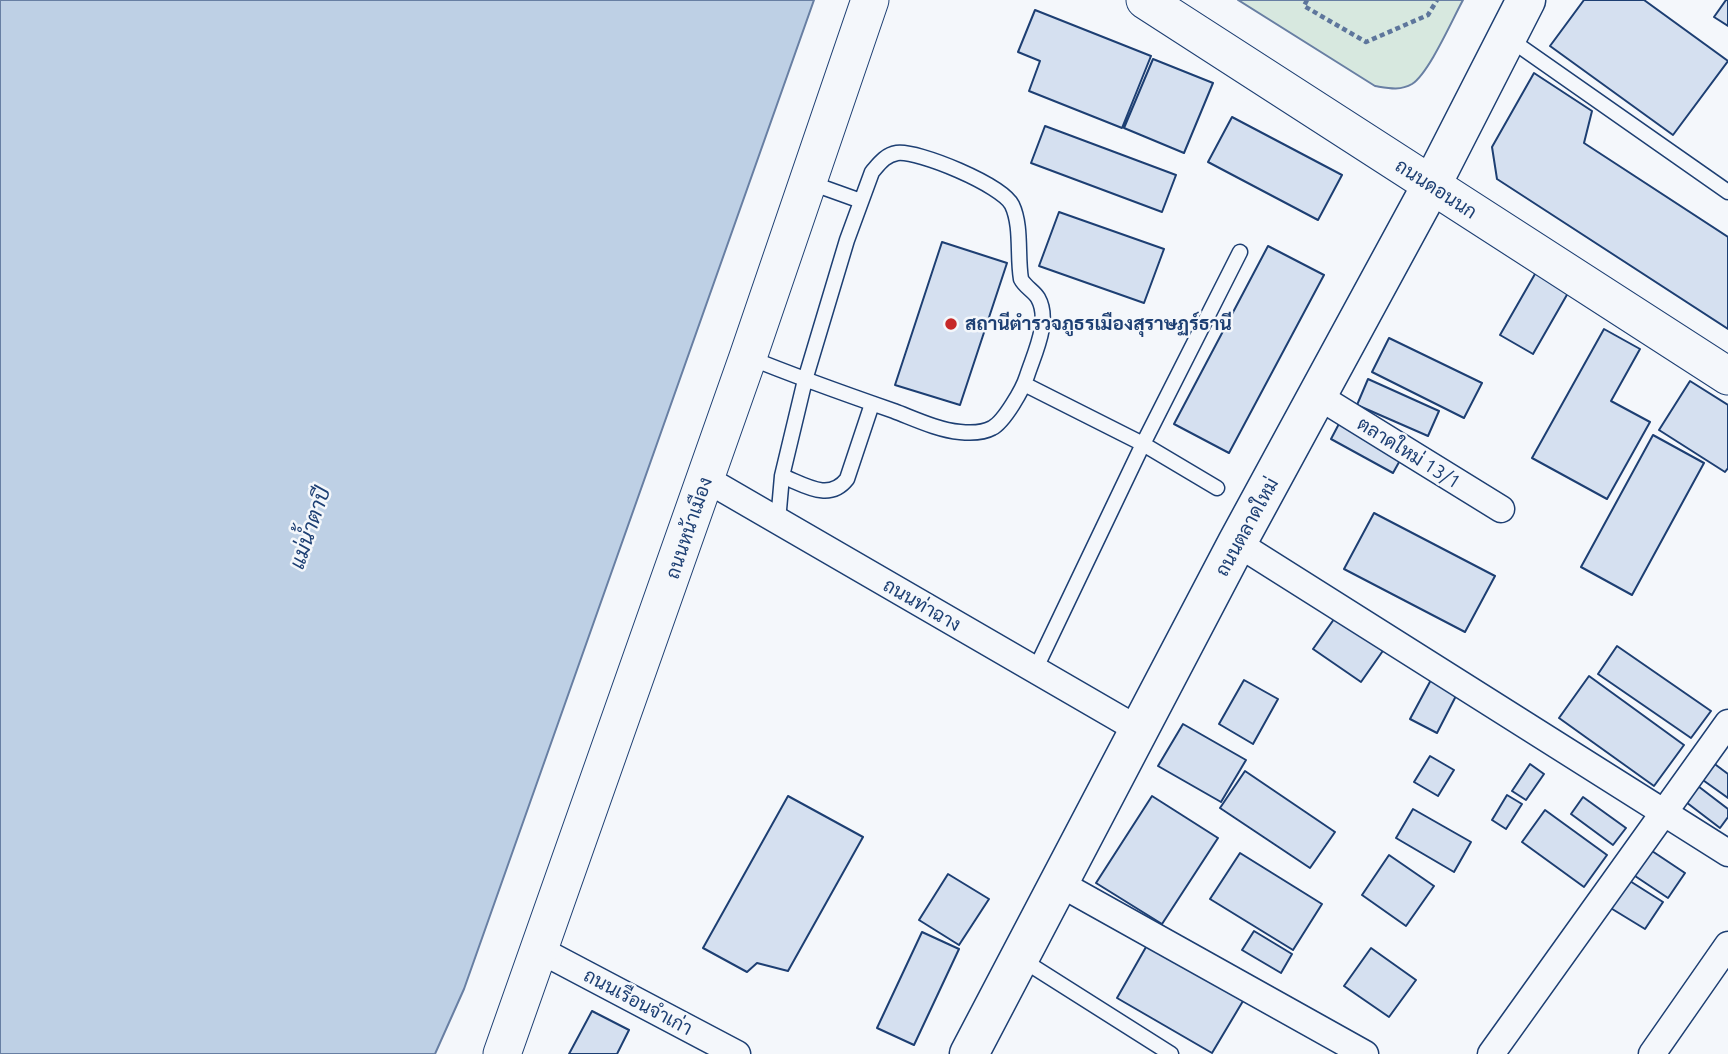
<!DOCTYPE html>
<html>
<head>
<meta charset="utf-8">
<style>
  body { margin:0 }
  canvas { display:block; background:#f4f7fb }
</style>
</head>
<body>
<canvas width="1728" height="1054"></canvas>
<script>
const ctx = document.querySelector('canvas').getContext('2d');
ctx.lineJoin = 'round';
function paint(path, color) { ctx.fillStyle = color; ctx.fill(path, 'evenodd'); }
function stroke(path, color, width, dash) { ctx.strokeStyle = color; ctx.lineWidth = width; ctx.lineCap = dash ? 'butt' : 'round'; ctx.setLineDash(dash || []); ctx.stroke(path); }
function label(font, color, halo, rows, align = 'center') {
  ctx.font = font + ' Ubuntu,Sarabun,sans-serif'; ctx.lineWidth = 5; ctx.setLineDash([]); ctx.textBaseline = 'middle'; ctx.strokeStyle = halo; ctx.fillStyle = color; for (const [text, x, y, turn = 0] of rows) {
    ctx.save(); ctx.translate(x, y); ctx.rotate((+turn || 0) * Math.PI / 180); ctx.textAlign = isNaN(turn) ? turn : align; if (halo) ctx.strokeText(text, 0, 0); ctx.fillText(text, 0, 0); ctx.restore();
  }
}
const green = new Path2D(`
  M1238,0H1463C1452,20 1429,73 1412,84C1400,91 1388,88 1375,86Z`);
const water = new Path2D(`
  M0,0H814L464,989L435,1054H0Z`);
const building = new Path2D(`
  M1584,0H1644L1728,61L1673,135L1550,46Z
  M1726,0H1728V26L1714,17Z
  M1035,10L1151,56L1122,128L1029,91L1040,61L1018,52Z
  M1153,59L1213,83L1184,153L1124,128Z
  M1534,73L1592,111L1584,143L1728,237V329L1497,179L1492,147Z
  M1232,117L1342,175L1318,220L1208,162Z
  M1045,126L1176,175L1162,212L1031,163Z
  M1059,212L1164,249L1144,303L1039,266Z
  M942,242L1007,263L960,405L895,385Z
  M1268,246L1324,275L1229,453L1174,424Z
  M1539,267L1572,286L1533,354L1500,335Z
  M1604,329L1640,349L1611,401L1650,422L1607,499L1532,458Z
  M1389,338L1482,383L1464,418L1372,372Z
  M1368,379L1439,411L1428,436L1357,405Z
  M1690,381L1728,405V468L1725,472L1659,430Z
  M1341,420L1403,455L1393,473L1331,439Z
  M1653,435L1704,463L1632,595L1581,567Z
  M1374,513L1495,576L1465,632L1344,569Z
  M1339,612L1387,645L1361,682L1313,649Z
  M1617,646L1711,711L1691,738L1598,674Z
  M1589,676L1684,745L1654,786L1559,718Z
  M1432,678L1458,692L1437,733L1410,719Z
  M1244,680L1278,699L1253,744L1219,724Z
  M1183,724L1246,760L1221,802L1158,766Z
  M1430,756L1454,770L1438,796L1414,782Z
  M1712,762L1728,774V798L1700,778Z
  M1530,764L1544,774L1526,800L1512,791Z
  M1245,771L1335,832L1310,868L1220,808Z
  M1694,783L1728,809V817L1720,828L1682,799Z
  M1507,795L1522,804L1506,829L1492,820Z
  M788,796L863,837L788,971L757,963L747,972L703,948Z
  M1152,796L1218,838L1162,924L1096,883Z
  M1583,797L1626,828L1613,845L1571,814Z
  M1413,809L1471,842L1454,872L1396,838Z
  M1545,810L1607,855L1584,887L1522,842Z
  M1646,847L1685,873L1668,898L1629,872Z
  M1240,853L1322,904L1293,950L1210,899Z
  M1389,855L1434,886L1406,926L1362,895Z
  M948,874L989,899L959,945L919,920Z
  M1622,876L1663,902L1645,929L1604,904Z
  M1254,931L1292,954L1281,973L1242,950Z
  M922,932L959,949L914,1045L877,1028Z
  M1150,940L1246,996L1212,1053L1117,998Z
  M1371,948L1416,980L1389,1017L1344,986Z
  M592,1011L629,1030L617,1054H569Z`);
const path = new Path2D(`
  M1307,0L1304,6L1366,42L1428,15L1437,0`);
const lane = new Path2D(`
  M1508,38L1728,192
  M808,182L861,201
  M748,357C797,377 845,394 894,411C915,419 938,430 960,432C970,433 983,433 992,428C1004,422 1023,389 1027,376C1034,354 1051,321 1038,298C1034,291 1025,287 1021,279C1017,256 1022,226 1012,205C1002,185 918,150 897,153C885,155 879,164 872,172L847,240L805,380L782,476L778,521
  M1024,384L1143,444L1217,488
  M782,476C805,485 829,502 847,479L872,404
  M1035,670L1143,444L1240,252
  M1021,959L1171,1054`);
const street = new Path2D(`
  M1318,396L1501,509
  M706,479L1139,730
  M1237,543L1728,853
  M1059,883L1365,1054
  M540,950L737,1054
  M1491,1054L1728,723
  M1652,1054L1728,945`);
const secondary = new Path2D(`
  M1145,0L1728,376
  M502,1054L748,357L870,0`);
const primary = new Path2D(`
  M969,1054L1237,543L1431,186L1526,0`);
const markers = [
  [951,324,7,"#c62828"]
];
const streetNames = [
  ["ถนนดอนนก",1436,189,33],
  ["ตลาดใหม่ 13/1",1409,453,32],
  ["ถนนตลาดใหม่",1247,527,-61],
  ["ถนนหน้าเมือง",689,528,-71],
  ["ถนนท่าฉาง",922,605,30],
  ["ถนนเรือนจำเก่า",638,1002,28]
];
const poiNames = [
  ["สถานีตำรวจภูธรเมืองสุราษฏร์ธานี",965,324]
];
const waterNames = [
  ["แม่น้ำตาปี",310,528,-71]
];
paint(green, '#d7e8df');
stroke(green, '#687fa3', 2);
paint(water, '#bed0e5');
stroke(water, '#687fa3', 2);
paint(building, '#d5e0f0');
stroke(building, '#1d3f73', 2);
stroke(lane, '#1d3f73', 17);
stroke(street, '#1d3f73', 29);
stroke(secondary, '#1d3f73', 39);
stroke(primary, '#1d3f73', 41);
stroke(path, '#5e769c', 4.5, [5, 3.5]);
stroke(lane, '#f4f7fb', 14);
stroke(street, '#f4f7fb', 26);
stroke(secondary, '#f4f7fb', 37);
stroke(primary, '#f4f7fb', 38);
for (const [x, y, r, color] of markers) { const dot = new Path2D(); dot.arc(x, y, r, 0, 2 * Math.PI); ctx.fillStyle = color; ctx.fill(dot); stroke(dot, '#f4f7fb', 2.5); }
label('19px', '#1d3f73', '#f4f7fb', streetNames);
label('bold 19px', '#1d3f73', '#f4f7fb', poiNames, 'left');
label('italic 21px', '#1d3f73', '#f4f7fb', waterNames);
</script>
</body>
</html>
